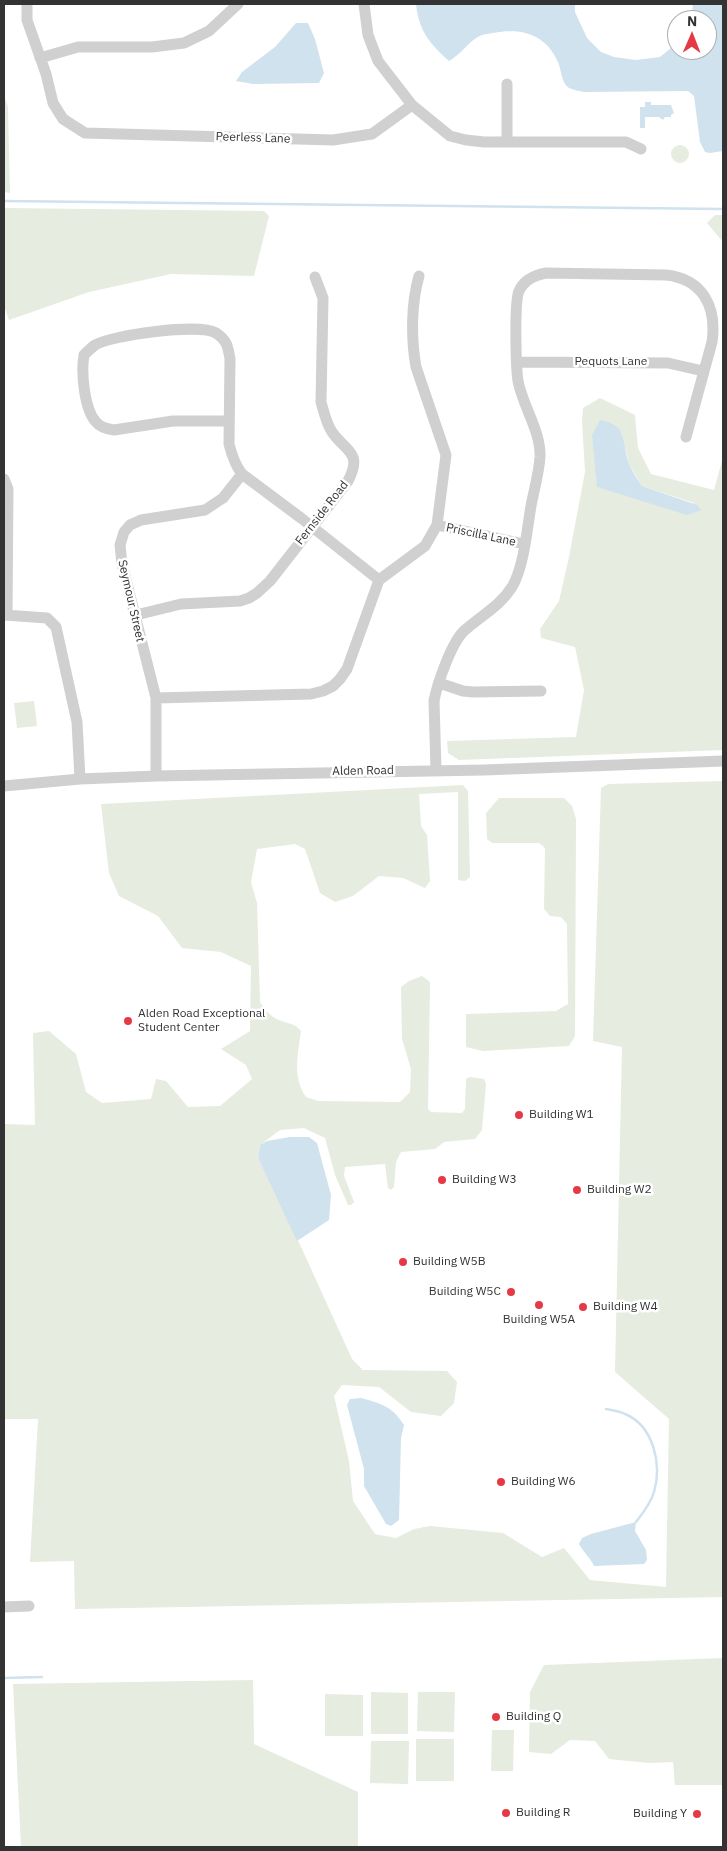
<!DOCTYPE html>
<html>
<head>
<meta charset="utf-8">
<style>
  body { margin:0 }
  #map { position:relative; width:727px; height:1851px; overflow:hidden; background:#fff; font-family:"IBM Plex Sans",sans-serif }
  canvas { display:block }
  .frame { position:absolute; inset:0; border:5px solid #333; pointer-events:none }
  .north { position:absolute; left:667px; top:10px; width:50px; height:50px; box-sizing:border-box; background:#fff; border:1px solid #adadad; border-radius:50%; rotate:1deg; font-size:14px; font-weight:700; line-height:20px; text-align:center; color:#333 }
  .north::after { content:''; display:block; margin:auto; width:18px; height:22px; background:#e63946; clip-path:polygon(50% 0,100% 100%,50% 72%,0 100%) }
</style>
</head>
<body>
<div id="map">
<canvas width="727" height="1851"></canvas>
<div class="frame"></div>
<div class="north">N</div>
</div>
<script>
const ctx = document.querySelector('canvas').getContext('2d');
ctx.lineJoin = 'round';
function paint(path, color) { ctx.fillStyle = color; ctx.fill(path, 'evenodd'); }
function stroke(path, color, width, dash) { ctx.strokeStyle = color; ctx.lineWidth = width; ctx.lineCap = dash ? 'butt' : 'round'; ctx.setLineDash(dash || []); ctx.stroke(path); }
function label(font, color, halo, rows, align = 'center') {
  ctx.font = font + ' "IBM Plex Sans",sans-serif'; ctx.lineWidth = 5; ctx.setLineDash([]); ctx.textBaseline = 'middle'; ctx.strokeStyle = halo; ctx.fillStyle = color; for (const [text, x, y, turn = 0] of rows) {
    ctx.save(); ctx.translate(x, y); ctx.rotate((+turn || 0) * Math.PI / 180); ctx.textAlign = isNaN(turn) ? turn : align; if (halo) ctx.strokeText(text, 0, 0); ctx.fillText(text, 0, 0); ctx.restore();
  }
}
const green = new Path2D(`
  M4,95L8,107L10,193L4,192Z
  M671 154a9 9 0 1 1 18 0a9 9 0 1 1-18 0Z
  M4,208L264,211L269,216L254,276L171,274L89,292L9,320L4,306Z
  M715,215H723V242L707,223Z
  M600,398L635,415L638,448L651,474L714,490L723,457V750L459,760L448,753L447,741L576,737L584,690L575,647L541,638L540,629L559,601L569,557L585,472L582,421L583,408ZM622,434L629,464L642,486L697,504L597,487Z
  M34,701L37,726L17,728L14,703Z
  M723,781V1597L75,1609L74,1561L30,1562L38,1419H4V1124L35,1125L33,1033L49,1031L76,1054L86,1092L102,1103L151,1099L156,1079L166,1081L188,1107L220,1106L252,1079L246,1065L221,1049L250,1031L251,966L221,952L182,948L158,916L119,896L109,873L101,804L463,785L468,791L470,877L465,881L458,880V792L419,794L421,826L427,835L430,881L425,888L403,878L379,876L353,896L335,902L320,893L305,849L295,844L257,849L251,882L257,903L260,1002C265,1010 271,1017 279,1020C288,1024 295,1023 301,1031C298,1055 292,1076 306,1097L318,1101L400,1102L410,1092L411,1069L402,1039L401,987L409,981L422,976L430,982L428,1109L431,1112L462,1113L465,1109L466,1079L470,1077L484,1079L486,1084L482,1130L475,1139L444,1142L435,1149L401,1152L396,1162L394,1187L391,1190L388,1188L385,1164L345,1167L344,1176L354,1202L351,1205H348L335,1175L325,1138L304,1128L280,1130L260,1145L258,1158L302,1249L352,1359L363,1370L447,1371L457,1382L454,1403L441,1416L411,1412L379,1387L342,1385L334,1396L349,1461L353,1501L375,1534L396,1538L414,1529L430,1526L503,1533L542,1557L564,1548L590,1580L666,1587L669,1419L615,1372L622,1047L593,1041L601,788L608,784Z
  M499,798H564L572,806L576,819L575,1036L569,1046L483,1051L466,1047V1014L556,1011L568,1004L567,924L561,917L550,916L544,909L545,848L539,843H492L487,839L486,813Z
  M723,1658V1785H675L673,1762L649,1763L609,1759L595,1741L570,1740L551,1754L529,1752L530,1692L544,1665Z
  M253,1680L254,1744L358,1792V1847H21L13,1684Z
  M371,1692L408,1693V1734H371Z
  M418,1692H455L454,1732L417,1731Z
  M325,1694L363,1695V1736H325Z
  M492,1730H514L513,1771H491Z
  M416,1739H454V1781H416Z
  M371,1741H409L408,1784L370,1783Z`);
const water = new Path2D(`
  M416,4H575V12L587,38L601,52L614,57L636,60L660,57L677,43V50H707V20H691L693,4H723V151L710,153L705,152L700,142L694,96L688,91L584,92C580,91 573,90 569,88C560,81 562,69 557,60C544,33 520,28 493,33C489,34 485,34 482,35C469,40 461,55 449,61C429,43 419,31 416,4Z
  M296,23H308L315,39L324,73L319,83L253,84L236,81L242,72L275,47Z
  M645,102H651V105H671L674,113L671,115V117H665L663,120L659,117H645V128H640V107H645Z
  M600,420C627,425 622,439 628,461C631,470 637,478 642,486L697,505L701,510L687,515L597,487L592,435Z
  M290,1137H309L317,1143L331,1195L329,1220L297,1241L258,1158L260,1145L267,1141Z
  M361,1398C382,1404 392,1406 404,1425L401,1438L399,1520L391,1526L386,1524L364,1486V1469L347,1405L350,1399Z
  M636,1522L635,1531L646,1550L647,1560L644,1564L594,1566C590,1557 583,1552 579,1544L582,1538L591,1534Z`);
const stream = new Path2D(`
  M4,201L723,209
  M606,1409C612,1410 619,1411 625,1414C654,1426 662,1465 654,1492C651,1503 643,1513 636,1522
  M4,1678L42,1677`);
const minor = new Path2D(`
  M27,4V20L46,74L53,103L63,119L85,133L333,140L372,134L412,105
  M364,4L368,35L378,61L412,105L450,136L466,140L484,142H626L641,149
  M40,58L78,47H152L184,43L209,31L238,4
  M507,141V84
  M518,362L668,363L703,371
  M228,421H173L114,430C107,429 100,427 96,422C84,409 81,372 84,355C87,352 91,348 95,345C112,335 200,323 216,333C227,340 228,347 230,359L229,444C232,456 235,465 242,474L301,518L379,580
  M4,479L8,489L7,615
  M437,525L524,544
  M4,615L47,618L56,627L77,722L80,779
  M136,615L181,604L240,601L249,598L257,593L270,581L348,481C363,452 346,452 332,432C326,423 324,412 321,402L323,298L315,277
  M439,683L463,691L473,692L541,691
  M156,698L311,694L323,691L333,686L340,679L347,669L379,580L425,546L437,525L446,455L416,367C411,339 411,304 419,276
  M436,770L434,701C437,684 452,641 465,630C482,615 500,606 512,587C524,567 527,529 531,506C534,490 539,473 540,457C541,431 523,407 518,381C516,368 514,302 519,291C524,280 535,275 546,273L666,275C703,279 717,307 712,342L686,437
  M156,776V698L122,564L120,545L124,532L130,525L141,520L205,510L223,498L242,474
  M4,786L80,779L156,776L484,770L723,761
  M4,1607L29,1606`);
const markers = [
  [128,1021,5,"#e63946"],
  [519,1115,5,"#e63946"],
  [442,1180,5,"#e63946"],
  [577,1190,5,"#e63946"],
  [403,1262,5,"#e63946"],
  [511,1292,5,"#e63946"],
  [539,1305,5,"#e63946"],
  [583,1307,5,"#e63946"],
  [501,1482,5,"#e63946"],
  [496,1717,5,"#e63946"],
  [506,1813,5,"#e63946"],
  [697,1814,5,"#e63946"]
];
const streetNames = [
  ["Peerless Lane",253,138,2],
  ["Pequots Lane",611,362],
  ["Fernside Road",322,513,-52],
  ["Priscilla Lane",481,535,12],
  ["Seymour Street",131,601,77],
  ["Alden Road",363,771,-1]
];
const poiNames = [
  ["Alden Road Exceptional",138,1014],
  ["Student Center",138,1028],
  ["Building W1",529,1115],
  ["Building W3",452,1180],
  ["Building W2",587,1190],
  ["Building W5B",413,1262],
  ["Building W5C",501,1292,"right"],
  ["Building W4",593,1307],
  ["Building W5A",539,1320,"center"],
  ["Building W6",511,1482],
  ["Building Q",506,1717],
  ["Building R",516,1813],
  ["Building Y",687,1814,"right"]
];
paint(green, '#e6ecdf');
paint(water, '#cfe2ee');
stroke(stream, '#cfe2ee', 2.5);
stroke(minor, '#d0d0d0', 11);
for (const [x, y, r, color] of markers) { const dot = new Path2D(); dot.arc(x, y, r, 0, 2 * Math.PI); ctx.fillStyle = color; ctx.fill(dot); stroke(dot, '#fff', 2); }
label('12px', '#333', '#fff', streetNames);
label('12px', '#333', '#fff', poiNames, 'left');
</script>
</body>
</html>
